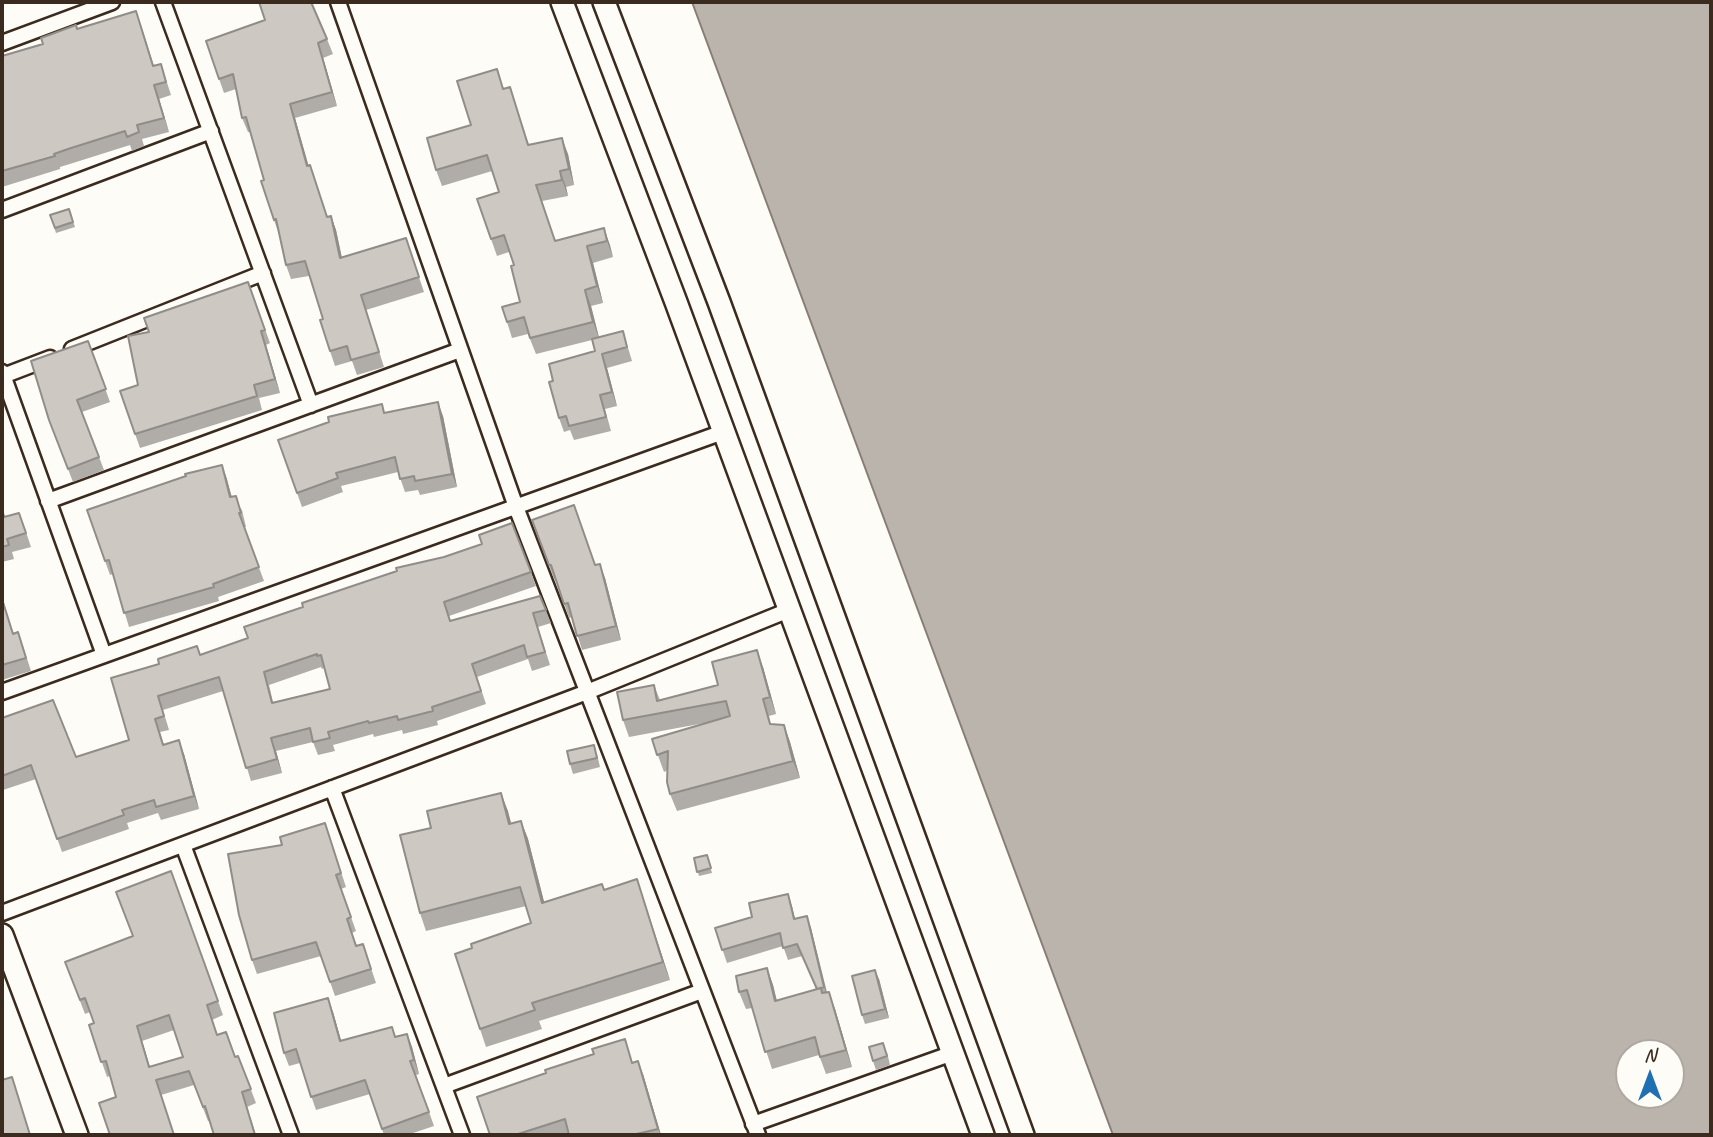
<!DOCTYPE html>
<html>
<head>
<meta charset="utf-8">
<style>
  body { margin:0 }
  #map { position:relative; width:1713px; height:1137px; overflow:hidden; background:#fdfcf7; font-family:Caveat,sans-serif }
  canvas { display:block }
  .frame { position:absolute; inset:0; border:4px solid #3b2a1e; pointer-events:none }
  .north { position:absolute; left:1615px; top:1039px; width:70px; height:70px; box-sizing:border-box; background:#fdfcf7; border:2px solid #afa8a0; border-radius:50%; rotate:0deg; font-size:19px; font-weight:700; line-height:28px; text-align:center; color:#3b2a1e }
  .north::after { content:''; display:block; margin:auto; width:24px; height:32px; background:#1f6fb2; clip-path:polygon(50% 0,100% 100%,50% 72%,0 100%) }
</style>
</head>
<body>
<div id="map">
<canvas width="1713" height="1137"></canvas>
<div class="frame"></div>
<div class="north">N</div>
</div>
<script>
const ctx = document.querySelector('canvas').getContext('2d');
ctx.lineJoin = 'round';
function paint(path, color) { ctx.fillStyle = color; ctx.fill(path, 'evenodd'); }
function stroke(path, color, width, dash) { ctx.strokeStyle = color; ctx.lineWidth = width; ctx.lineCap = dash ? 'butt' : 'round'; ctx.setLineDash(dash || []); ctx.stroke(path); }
const water = new Path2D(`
  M692,2H1711V1135H1113ZM1629,1053H1671V1095H1629Z`);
const street = new Path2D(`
  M163,2L311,405
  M338,2L516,507L758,1135
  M2,43L112,2
  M2,210L211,131
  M72,349L263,273
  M2,372L104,655
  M3,376L50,358
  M48,501L460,350
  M2,692L723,432
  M332,788L462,1135
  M183,845L291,1135
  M2,913L587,692L789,610
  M444,1086L702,991
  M753,1124L953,1053`);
const secondary = new Path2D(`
  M562,2L676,302L983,1135
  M604,2L719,302L1023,1135
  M2,935L77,1135`);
const wall = new Path2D(`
  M141,25L154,66L161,64L171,95L159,99L169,132L142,139L144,146L132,151L130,145L73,163L60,167V169L2,187V56L43,44L77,29Z
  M327,39L333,54L323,58L337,106L295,118L308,166L310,165L327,217L331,216L336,230L342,258L406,238L424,292L366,310L384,367L357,375L352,361L335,366L330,351L323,319L309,276L291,279L286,265L279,234L274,220L251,132H248L242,118L236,89L224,93L206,41Z
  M510,87L529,145L568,154L574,185L566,187L568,196L542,201L555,241L604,228L613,257L593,263L603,303L591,306L599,337L623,331L632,361L607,368L617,406L605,409L611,431L574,440L570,430L564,432L559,418L553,381L595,351L592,340L536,354L528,334L512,338L507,322L520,302L514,265L509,252L497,256L491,239L499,192L492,171L442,186L436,170L471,125L504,89Z
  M69,209L75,227L56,233L50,215Z
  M248,282L270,343L266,345L280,393L259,398L262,410L140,448L120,391L138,385L149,332Z
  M88,341L110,402L82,412L104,470L73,482L49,420Z
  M385,413L443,416L457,487L420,495L418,490L405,492L398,472L341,486L343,492L302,507L278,440Z
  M222,465L232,497L242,510L246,527H244L264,581L218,597L219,601L129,627L113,574L110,575L87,510Z
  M2,508L5,517L24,526L31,547L12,552L14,559L2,562Z
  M532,520L595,565L605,578L621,640L582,650L572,617L569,618L556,579H554Z
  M512,523L536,586L449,616L451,621L540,596L551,623L538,627L550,665L532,671L528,659L477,677L486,704L437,721L438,725L403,734L402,730L374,737L373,734L333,745L335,751L318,755L313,742L276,751L282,773L251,781L223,691L163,710L169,730L160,732L164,745L184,754L199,809L161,820L158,813L127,823L129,829L62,852L36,779L3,790L2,787V718L76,757L129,740L111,678L200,655L248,638L303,607L482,544ZM321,667L322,669L324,668L330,689L273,702L269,685Z
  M2,596L13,634L23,646L31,671L2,680Z
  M763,667L776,714L769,716L771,725H784L790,742L800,778L677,811L670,794L668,770L664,772L652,739L710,722L629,737L623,720L654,685L660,700L718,685Z
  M597,754L600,767L573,774L570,764Z
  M501,793L511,824L521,821L528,839L544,902L604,890L637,879L670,980L539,1021L542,1029L486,1047L480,1029L472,948L531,923L526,906L426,931L420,913L431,828Z
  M325,823L346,887L341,889L356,931L352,933L357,946L363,944L376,983L335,996L321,956L257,974L252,960L282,845Z
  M707,855L712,873L699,876L694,858Z
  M171,871L223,1015L212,1020L217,1034L235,1057L238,1056L256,1103L247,1107L256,1135H214L210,1121H208L194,1085L161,1095L116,1097L110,1076L107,1077L89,1025L94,1023L90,1012L85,1014L65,962L133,936ZM174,1030L183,1057L150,1067L142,1041Z
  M788,894L795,919L807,916L811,928L827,992L835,1009L852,1067L826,1074L819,1055L772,1069L752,1008L746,1009L739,992L767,968L773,985L777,1001L816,989L802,956L788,960L783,946L727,963L715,928L752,917Z
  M879,979L889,1018L865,1024L862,1015Z
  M333,1012L341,1040L396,1036L407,1034L412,1047L419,1074L416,1075L434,1126L407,1135H384L370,1094L316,1110L300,1063L289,1066L284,1053Z
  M887,1052L890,1065L876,1070L873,1061Z
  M633,1062L643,1074L661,1135H569L568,1133L560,1135H490Z`);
const shadedWall = new Path2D(`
  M318,43L323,58L337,106L332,92Z
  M154,85L159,99L169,132L164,118Z
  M290,104L295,118L313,181L307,166Z
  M562,138L568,154L574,185L569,169Z
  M560,171L566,187L568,196L562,180Z
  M331,216L336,230L345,273L340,258Z
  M604,228L610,245L613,257L607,241Z
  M587,246L593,263L603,303L597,286Z
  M585,290L591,306L599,338L593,322Z
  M261,331L266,345L280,393L275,379Z
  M602,354L607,368L617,406L612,392Z
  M438,402L443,416L457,487L452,474Z
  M222,465L227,479L235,511L230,497Z
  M600,564L605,578L621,640L616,626Z
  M757,650L763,667L776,714L770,697Z
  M784,725L790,742L800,778L793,761Z
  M271,738L276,751L282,773L277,759Z
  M179,740L184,754L199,809L194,796Z
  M501,793L508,811L516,842L509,824Z
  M521,821L528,839L549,921L542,903Z
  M637,879L643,898L670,980L663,962Z
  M788,894L792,906L798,931L794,919Z
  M807,916L811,928L828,999L824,987Z
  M767,968L773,985L781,1019L775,1001Z
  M875,970L879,979L889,1018L885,1009Z
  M829,992L835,1009L852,1067L846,1050Z
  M328,998L333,1012L345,1055L340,1041Z
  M137,1026L142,1041L154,1081L149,1067Z
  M407,1034L412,1047L419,1074L414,1060Z
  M638,1061L643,1074L661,1135L658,1129Z`);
const building = new Path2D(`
  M259,2H311L327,39L318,43L332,92L290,104L307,166L310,165L327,217L331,216L340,258L406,238L419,277L361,295L379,352L351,360L347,346L330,351L320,320L323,319L305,261L286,265L276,219L274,220L261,181L264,180L246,117L242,118L233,74L219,79L206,41L265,20Z
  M136,11L153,66L161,64L166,82L154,85L164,118L137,125L139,132L127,137L125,131L68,149L54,154L55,156L2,171V56L43,44L41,38L76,25L77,29Z
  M497,69L503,89L510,87L528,145L562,138L569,169L560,171L562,180L536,185L555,241L604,228L607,241L587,246L597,286L585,290L593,322L530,338L524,317L507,322L502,307L520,302L511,266L514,265L504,235L491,239L477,199L499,192L487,155L436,170L427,138L471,125L457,81Z
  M69,209L73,222L55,228L50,215Z
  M248,282L265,330L261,331L275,379L254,385L257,396L135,434L120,391L138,385L128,336L149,332L144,318Z
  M623,331L627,347L602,354L612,392L600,395L606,417L569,426L566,416L559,418L549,382L553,381L549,364L595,351L592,339Z
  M88,341L106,389L77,400L99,457L68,469L49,420L31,361Z
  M438,402L452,474L415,481L414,476L400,479L395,457L336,473L338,478L297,493L278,440L329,422L328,417L382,404L384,413Z
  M222,465L230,497L236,496L241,513H239L259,567L213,584L214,587L124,613L109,560L105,561L87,510L186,476L185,474Z
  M574,505L595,565L600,564L616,626L577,636L568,603L564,604L551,565H549L532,520Z
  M2,509L4,517L19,513L26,533L7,539L9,545L2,547Z
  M512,523L531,572L444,602L450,621L540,596L546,610L533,613L545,652L527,657L524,645L472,664L481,691L432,707L433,711L398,720L397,716L369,723L368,721L328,732L330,738L313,742L310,728L271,738L277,759L246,768L219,677L158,696L164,716L155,719L163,745L179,740L194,796L156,807L154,800L122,810L124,815L57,839L31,765L2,776V718L53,700L76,757L129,740L111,678L159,664L158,659L197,646L200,655L248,638L244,627L303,607L302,603L397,571L396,568L444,557L482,544L479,535ZM317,654V656L321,655L330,689L272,703L264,672Z
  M2,599L13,634L18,632L26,658L2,665Z
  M757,650L770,697L763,699L770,724L784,725L793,761L670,794L667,782L668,751L657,755L652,739L730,716L726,701L623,720L617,692L654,685L657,701L718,685L712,662Z
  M594,745L597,758L570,764L567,751Z
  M501,793L509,824L521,821L542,903L602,884L604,890L637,879L663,962L532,1003L535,1010L480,1029L455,954L472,948L471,944L531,923L520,887L420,913L400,835L431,828L427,811Z
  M325,823L341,873L336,875L351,917L347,919L356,946L363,944L371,969L330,982L316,942L252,960L239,915L228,854L282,845L280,837Z
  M707,855L711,868L697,872L694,858Z
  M171,871L218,1001L207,1005L217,1035L226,1032L235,1057L238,1056L251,1089L242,1092L255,1135H214L205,1106L203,1107L189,1071L156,1080L174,1135H110L99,1103L116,1097L106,1061L101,1062L89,1025L94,1023L85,998L80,1000L65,962L133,936L116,892ZM169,1015L183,1057L149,1067L137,1026Z
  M788,894L794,919L807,916L824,987L817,989L797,944L783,948L780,933L722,950L715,928L752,917L749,903Z
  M767,968L775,1001L821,988L822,993L829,992L846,1050L820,1057L815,1037L765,1052L747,990L739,992L736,976Z
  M875,970L885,1009L862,1015L852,976Z
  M328,998L340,1041L392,1027L395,1037L407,1034L414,1060L410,1061L429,1112L382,1129L365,1080L311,1097L296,1049L284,1053L274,1013Z
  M625,1039L632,1063L638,1061L658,1129L632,1135H569L565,1119L515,1135H490L477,1097L546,1073L545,1070L594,1054L592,1049Z
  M883,1043L887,1056L873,1061L869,1047Z
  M12,1077L30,1135H2V1080Z`);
paint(water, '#bbb4ad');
stroke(water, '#887d74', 2);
stroke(street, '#3b2a1e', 19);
stroke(secondary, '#3b2a1e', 26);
stroke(street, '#fdfcf7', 14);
stroke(secondary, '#fdfcf7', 21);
paint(wall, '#b0aca7');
paint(shadedWall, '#908c88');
paint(building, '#cdc8c2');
stroke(building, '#908c88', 2);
</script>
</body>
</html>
